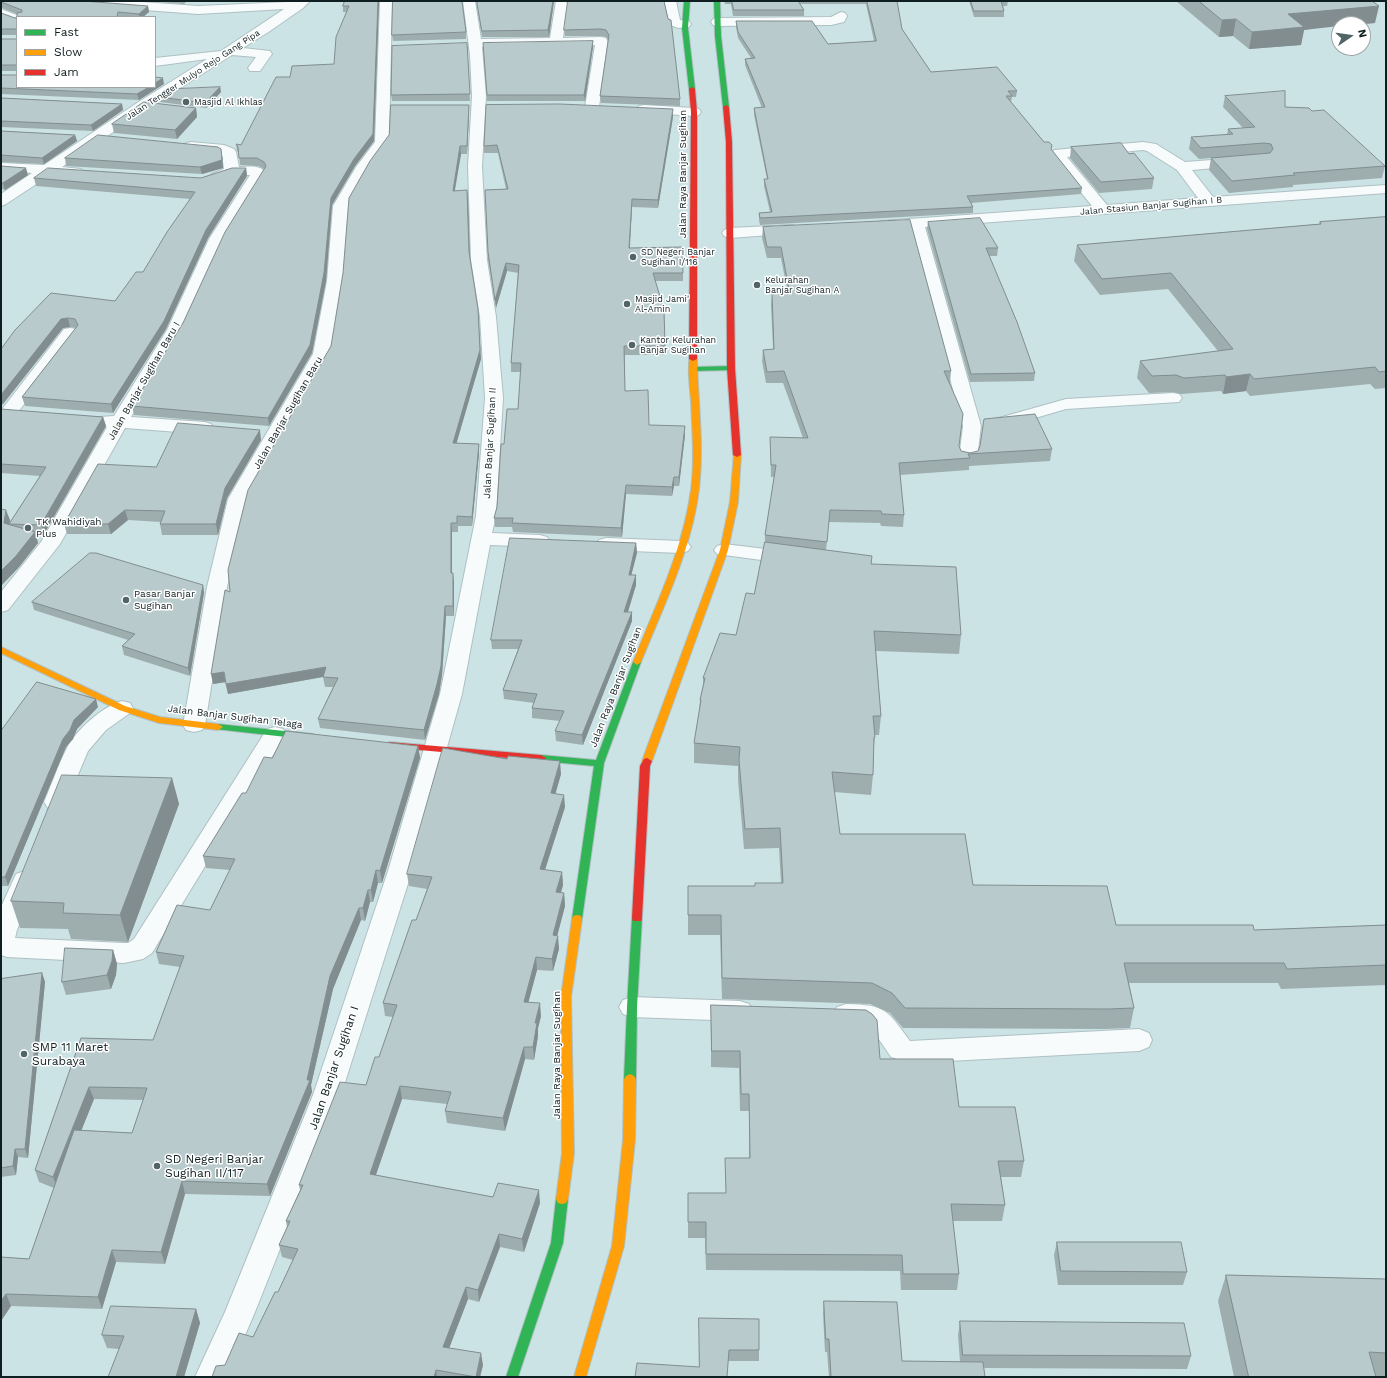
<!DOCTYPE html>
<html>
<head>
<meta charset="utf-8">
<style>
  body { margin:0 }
  #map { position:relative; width:1387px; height:1378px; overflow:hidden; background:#cce3e6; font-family:"Work Sans",sans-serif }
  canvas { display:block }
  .frame { position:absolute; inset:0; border:2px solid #0f1f21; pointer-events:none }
  .legend { position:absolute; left:16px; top:16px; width:140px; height:72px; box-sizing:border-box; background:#fff; border:1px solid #9fa5a6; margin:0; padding:5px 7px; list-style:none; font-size:12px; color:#0f1f21 }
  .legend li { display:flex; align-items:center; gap:8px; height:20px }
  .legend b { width:20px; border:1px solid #9fa5a6 }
  .north { position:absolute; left:1331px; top:16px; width:40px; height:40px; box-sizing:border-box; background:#fff; border:1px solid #9fa5a6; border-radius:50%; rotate:77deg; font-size:11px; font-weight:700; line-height:16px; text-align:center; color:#0f1f21 }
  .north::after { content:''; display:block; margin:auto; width:14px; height:18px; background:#516466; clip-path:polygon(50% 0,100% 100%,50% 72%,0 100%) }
</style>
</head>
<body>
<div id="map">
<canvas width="1387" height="1378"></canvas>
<div class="frame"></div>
<ul class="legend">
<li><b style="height:5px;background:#30b455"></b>Fast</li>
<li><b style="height:5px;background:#ff9f0a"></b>Slow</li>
<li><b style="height:5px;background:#e5322d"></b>Jam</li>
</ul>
<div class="north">N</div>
</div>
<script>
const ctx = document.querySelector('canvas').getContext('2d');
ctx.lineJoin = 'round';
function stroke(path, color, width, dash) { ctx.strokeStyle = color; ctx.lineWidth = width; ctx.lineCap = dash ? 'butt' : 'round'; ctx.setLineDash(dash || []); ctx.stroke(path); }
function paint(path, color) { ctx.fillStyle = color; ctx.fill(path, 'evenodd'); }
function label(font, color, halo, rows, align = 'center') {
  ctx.font = font + ' "Work Sans",sans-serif'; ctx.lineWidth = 3; ctx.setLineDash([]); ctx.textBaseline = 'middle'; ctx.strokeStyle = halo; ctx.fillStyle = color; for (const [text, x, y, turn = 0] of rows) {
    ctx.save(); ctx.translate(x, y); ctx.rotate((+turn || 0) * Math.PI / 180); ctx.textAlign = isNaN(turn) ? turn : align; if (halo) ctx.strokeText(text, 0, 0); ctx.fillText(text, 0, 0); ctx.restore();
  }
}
const street = new Path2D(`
  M73,1H128L198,6L310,1L303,8L270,31L243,48L270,51L272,54L260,71H250L248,68L256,57L232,55L147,109L62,167L81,169L83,172L81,175L76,176L50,175L6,204L1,206V194L32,173L1,171V163L44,165L137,103L207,59L155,66V58L221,51L284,9L198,14L79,5L75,4Z
  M380,1H392L389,142L370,168L349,206L343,281L331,354L248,499L227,587L205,725L202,730L194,732L186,730L183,725L207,587L228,499L313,354L327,281L333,206L356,167L375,142Z
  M463,1H475L481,39L550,38L556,1H568L563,38L601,37L606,38L608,42L599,107L597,110L592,111L587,110L585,107L595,45L482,47L486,96L482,166L487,260L496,317L503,398L496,516L492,533L540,535L547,537L550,541L547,545L540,547L490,545L462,694L412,871L341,1095L255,1312L227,1377H195L225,1312L313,1095L388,871L440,694L476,516L485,398L480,317L471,260L468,166L472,96L470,55Z
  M664,1H676L680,20L689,21L691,24L689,27L678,28L670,25Z
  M1,9L22,17H17V23L1,17Z
  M841,12L845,13L847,16L844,22L831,25L717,26L713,25L711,22L713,19L717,18L831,17Z
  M644,105L694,108L699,109L701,112L699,115L694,116L639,112L637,109L639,106Z
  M191,142L224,145L234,149L236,152L239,167C248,167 260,164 266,173L225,239L183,330L131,417L205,422L211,424L214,428L211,432L205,434L125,428L60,544L8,610L1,612V592L41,542L107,427L100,425L97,421L100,417L114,416L167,330L209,239L250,175H234L217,181L212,180L210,177L212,174L224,169L222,154L186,149L184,146L186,143Z
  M1143,142L1156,144L1185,162L1239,158L1244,159L1246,162L1244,165L1239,166L1192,170L1213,197L1386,185V193L925,227L981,426L977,458L975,462L968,464L961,462L959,458L963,426L909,229L881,231L876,229L873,226L876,223L881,221L1092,206L1051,155L1054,150ZM1143,150L1147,151L1177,170L1198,198L1107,205L1067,157Z
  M792,225L797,227L800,230L797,233L730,238L724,236L722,233L724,230L730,228Z
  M70,328L76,329L79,333L15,416L9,417L3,416L1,410L3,408L64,329Z
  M1173,393L1179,394L1182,398L1179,402L1066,409L1001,428L995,427L992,423L995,419L1066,399Z
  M606,538L681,541L688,543L691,547L688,551L681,553L606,550L599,548L596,544L599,540Z
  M724,544L791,552L798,554L801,558L798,562L791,564L717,554L714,550L717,546Z
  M122,701L130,703L133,708L130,713L106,730L88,751L64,808L56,810L48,808L44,802C52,784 58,765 67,748C76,730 103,706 122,701Z
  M275,727L283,729L286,734L152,953L143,959L124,963L7,957L1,955V907L16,874L25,871L34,874L37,880L17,930L15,938L124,943H128L134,939L267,729Z
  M632,997L740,1001L749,1004L753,1011L749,1018L740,1021L632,1017L623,1014L619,1007L623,1000Z
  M846,1004C887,1005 887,1010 910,1041L1139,1029L1149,1033L1152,1040L1149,1047L1139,1051L910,1063L891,1057L872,1029L865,1025L846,1024L837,1021L833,1014L837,1007Z`);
const fast = new Path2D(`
  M684,1H690L688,28L695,89L692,91L689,89L682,28Z
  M714,1H720L721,36L729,107L726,109L723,107L715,36Z
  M731,366H734V370L693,371L689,369L693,367Z
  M637,659L641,662L604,763L582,919L581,922H573L572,919L594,766L541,761L536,758L541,755L596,760L633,662Z
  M218,724L313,734L318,737L313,740L215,729L213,727Z
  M637,914L641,915L642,918L637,1007L636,1079L634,1082L630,1084L626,1082L624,1079L627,1007L632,918L633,915Z
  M562,1194L566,1195L568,1199L563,1243L518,1377H506L551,1243L556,1199L558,1195Z`);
const slow = new Path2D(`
  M690,357H693L697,359C698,402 704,446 699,489C692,549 663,607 641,662L637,665L633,662C655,607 683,550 691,490C695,460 692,430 691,400C690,389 687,367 690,357Z
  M734,453H740L741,455L738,502L728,550L652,761L650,763H644L642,761L720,550L730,502Z
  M1,647L125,706L160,717L218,724L223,727L218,730L159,723L119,710L1,653Z
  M577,915L581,916L582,919L571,997L574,1153L568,1199L566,1203L562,1204L558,1203L556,1199L562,1153L561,997L572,919L573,916Z
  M630,1074L634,1076L636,1079L635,1140L624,1246L586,1377H574L612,1246L623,1140L624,1079L626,1076Z`);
const jam = new Path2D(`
  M692,87L695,89L697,112V359L693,361L689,359L691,112L689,89Z
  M726,105L729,107L732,142L735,368L741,455L737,457L733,455L727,368L726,142L723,107Z
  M389,742L541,755L546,758L541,761L386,747L384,745Z
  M647,758L652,761L650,766L642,918L641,921H633L632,918L640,766L644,759Z`);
const wall = new Path2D(`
  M1,1L148,6L149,12L143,17H17V14L2,8H1Z
  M149,1H187L184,4Z
  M345,1H379L374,141L355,166L332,205L326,281L312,353L269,426L134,415L132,406L183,323L264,169L258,166L240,165L239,153L237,151L236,144L241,145L290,77L334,64L346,12H343V6Z
  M477,1H554L549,37H482Z
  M664,1L680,99V106L601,103L600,96L608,40L606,37L601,36H565L564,30Z
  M724,1H918V2H897L902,29L931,72L1017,91L1016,97H1012L1011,102L1044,142L1051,150L1082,188L1081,194L971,203L973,207V213L760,225L759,220V213L770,212L764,186V179H767L754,115V108H762L745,65V59L751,58L738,38L736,27V21L828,44L874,41L866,4H800L804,10V16H733L731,4H725Z
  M969,1H1008L1007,6H1003L1004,11V17H974Z
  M1176,1H1372L1375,23L1363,24H1339L1304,30L1301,45L1249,49L1233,36L1219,37Z
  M1,13L15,18L17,17V87L164,84L139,100L1,94V75H17V71H1V39H17V35H1Z
  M466,32V39L393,41L392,35Z
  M467,43L470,101H392L391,95Z
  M483,43L593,47L585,101H487Z
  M220,87L221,92L206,108L160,102L159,97Z
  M1225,96L1285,107L1312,111L1385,166L1382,178L1293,185V187L1229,193L1209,170L1211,158L1199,159L1189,149L1191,137L1227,135L1228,129L1243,128L1223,107Z
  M1,98L122,104L123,110L93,131L1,127Z
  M469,105V112L467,154H461L455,191L468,198L469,255L481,359L456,443L479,444V453L472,526H458V532H452V573L454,582V616H446L442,675L439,694L425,740L320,728L318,719L333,687H325L323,677L228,694L225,682L213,684L230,592L331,346Z
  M196,108L197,117L177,139L114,133L112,124Z
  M673,117L658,208L632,207L630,248L683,273V281H655L664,310L665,355H625V391L649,425L685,435L679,486H674L672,496L626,494L622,537L513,532L512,527H495L494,518L497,507L504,444L518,409L521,372H511V363L518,273L507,271L496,308L488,260L485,190L506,189L498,153H484V146Z
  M1,131L75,135L77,141L44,164L1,162Z
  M1071,147L1154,178L1152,189L1099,193L1070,158Z
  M223,157V168L202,174L66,166L65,158Z
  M1,166L28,175L5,190L1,189Z
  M246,168L247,176L208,238L166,329L113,413L25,406L22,397L76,328L70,327L63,328L3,404L1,405V349L15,330L115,301L143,272L190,199L36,186L34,178H201Z
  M1386,217V388L1375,389L1370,384L1250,396L1246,391L1223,394L1221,391L1181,394L1173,392L1149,393L1137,378L1140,361L1218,351L1168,289L1100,295L1074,261L1077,245L1319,224L1320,222Z
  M928,222L998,248L997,256H989L1035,373L1034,381L970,382L927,229Z
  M763,227L951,371L950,383H949L959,446L961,451L970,453L1052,449L1050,461L969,466V470L900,475L904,515L903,527L881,526L880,523L829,522L826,550L871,564L961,635L959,654L876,651L881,716L879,735H875L873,757V775L871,795L834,792L840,834L973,885L1116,925L1254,930L1386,925V985L1281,989L1278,983H1129L1134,1008L1130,1028L1104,1029L903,1028L890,1013L870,1004L722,999L720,935H688V886H755L781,883L779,848L744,849L738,780V766L694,763V743L699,711L700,700L703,685V678L736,635L754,594L765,543V535L774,477H771L770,437L803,438L783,383H766L762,361L763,350L773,349L771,305L772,294H788L781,258H767L762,238Z
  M1,409L103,417L106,426L44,534H36L38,543L19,567L1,586V509L10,520L9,524L40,476L1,473Z
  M261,440L227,498L218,535H162L160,524L161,522L128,520L111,534H67L64,524L156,467Z
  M636,543L637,553L631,575H636V585L628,612H632V621L583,745L556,741L555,731L560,721L532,718V708L534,703L504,699L503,690L518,649H492L491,640Z
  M203,585L204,593L190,676L124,655L122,646L128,640L34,610L32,602Z
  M98,707L77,729L73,739L66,747L8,886H1V731Z
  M418,746L420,758L382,883H378L373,902H370L365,921L361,920L333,989L311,1085L312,1092L270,1196L185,1194L165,1264L116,1262L102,1309L11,1306L1,1321V1257L29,1259L54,1188L39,1182L35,1170L81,1038L153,1040L180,967L159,964L156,952L210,910L230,870L206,868L203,856L246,793L272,758ZM94,1099L143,1100L132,1133L81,1130Z
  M561,774L555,794L565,807L545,870L562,872L563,885L561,893H564L565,906L557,936L559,949L558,952L553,971L537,970L528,1002L541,1016L538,1028V1036L534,1060L525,1059L505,1131L447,1123L445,1111L447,1104L402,1099L376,1175L493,1197L540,1203L524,1252L500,1247L479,1302L468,1299L449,1348L483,1365L480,1377H212L225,1365L253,1337L278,1292L293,1260L282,1257L279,1245L287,1227L286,1221L300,1190L299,1185L366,1085L379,1057L393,1017L385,1016L383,1003L416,920L427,889L409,886L407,874Z
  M172,778L179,804L128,942L71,939L68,929L20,928L11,901Z
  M113,950L117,964L116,975L111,989L66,995L62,982Z
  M42,973L45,982L28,1158L18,1157L16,1175L1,1177V979Z
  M711,1005L880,1059L959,1107L1024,1161L1021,1177H1001L1005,1205L1002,1221H953L959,1274L957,1290H901L900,1271L706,1270L705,1238H688V1193H726L725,1158H749V1111H740L739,1068L711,1067Z
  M1057,1242L1187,1272L1183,1285H1058L1054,1255Z
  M1226,1275L1386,1279V1377H1234L1218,1301Z
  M824,1301L902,1361L960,1362L958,1335L960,1321L1191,1356L1187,1369L984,1368L985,1377H829L827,1352H825L823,1314Z
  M196,1309L200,1323L184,1377H108L119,1349L107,1348L102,1335Z
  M699,1318L759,1350V1361H728L727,1377H635L699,1367Z`);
const shadedWall = new Path2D(`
  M378,1H379L374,141L355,166L332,205L326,281L312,353L269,426L268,418L331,198Z
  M553,1H554L549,37L548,30Z
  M148,6L149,12L143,17H139V14Z
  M1379,6L1375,23L1363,24H1339V26L1304,30L1301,45L1249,49L1252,32L1288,14Z
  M1236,19L1233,36L1219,37L1222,20Z
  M593,41V47L585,101L584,95Z
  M163,78L164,84L139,100L137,94L149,87H155V83Z
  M220,87L221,92L206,108L205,103Z
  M122,104L123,110L93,131L91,125Z
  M469,105V112L467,154V146Z
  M196,108L197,117L177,139L175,130Z
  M673,109V117L658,208V200Z
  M75,135L77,141L44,164L42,158Z
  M460,146L461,154L453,199V191Z
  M221,149L223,168L202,174L200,167Z
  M26,168L28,175L5,190L3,183Z
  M246,168L247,176L208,238L166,329L113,413L111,404L206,230Z
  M467,190L468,198L470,260L469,252Z
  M632,199V207L629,256V248Z
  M506,263L507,271L496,308L495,300Z
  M478,309L481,359L454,452L453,443Z
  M68,318L70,327L63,328L3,404L1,405V395L61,319Z
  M1250,374L1246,391L1223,394L1226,377Z
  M103,417L106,426L44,534L41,525Z
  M685,426V435L679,486V477Z
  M260,430L261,440L227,498L218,535L216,524L225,488Z
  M479,444V453L472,526V517Z
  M674,477V486L672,496V487Z
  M626,485V494L622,537L621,528Z
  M6,510L10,520L8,534L4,523Z
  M125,510L128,520L111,534L108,524Z
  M451,523L452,532V582L451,573Z
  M35,532L38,543L19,567L1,586V571Z
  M636,543L637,553L629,584V575Z
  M453,573L454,582V616L453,606Z
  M636,575V585L625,621L624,612Z
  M203,585L204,593L190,676L188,668Z
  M445,606L446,616L442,675L439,694L425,740L424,730Z
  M632,612V621L583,745L582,735Z
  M326,667L328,676L228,694L226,684Z
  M224,672L226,682L213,684L211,674Z
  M96,699L98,707L77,729L73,739L66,747L8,886L5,877L63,739L74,720Z
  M418,746L420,758L382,883L380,871Z
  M560,761L561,774L552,806L551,793Z
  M172,778L179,804L128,942L120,915Z
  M564,795L565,807L541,882L540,869Z
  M376,870L378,883L373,902L371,890Z
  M562,872L563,885L557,905L556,892Z
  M368,890L370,902L365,921L363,908Z
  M564,893L565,906L554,948L553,935Z
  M359,908L361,920L333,989L311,1085L312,1092L270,1196L267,1184L307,1080L330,976Z
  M558,936L559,949L553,971L552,959Z
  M113,950L117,964L116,975L111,989L107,975Z
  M536,957L537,970L525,1015L524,1002Z
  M42,973L45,982L28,1158L25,1149Z
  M540,1003L541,1016L538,1028V1036L534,1060L533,1047L535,1023Z
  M524,1047L525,1059L505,1131L503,1118Z
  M400,1086L402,1099L372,1186L370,1174Z
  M89,1087L94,1099L58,1189L53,1177Z
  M15,1149L18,1157L16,1175L13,1166Z
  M182,1181L185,1194L165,1264L161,1252Z
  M539,1190L540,1203L524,1252L522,1239Z
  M499,1234L500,1247L479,1302L478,1290Z
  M112,1250L116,1262L102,1309L98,1297Z
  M466,1287L468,1299L445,1359L443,1347Z
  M6,1294L11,1306L1,1321V1301Z
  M196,1309L200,1323L184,1377H176Z
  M481,1353L483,1365L480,1377H476Z
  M436,1370L437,1377H434Z`);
const building = new Path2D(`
  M1,1H83L148,6L139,14L118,12L117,17H17V13L22,12V10L1,2Z
  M345,1H378L373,134L354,159L331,198L324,273L310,345L268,418L132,406L183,323L225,232L266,166L264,162L257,158H239L238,147L236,144L241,145L276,77H290L292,66L334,64L336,37L349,6H343Z
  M393,1H462L466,32L392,35Z
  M477,1H553L548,30L482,31Z
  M568,1H664L668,19L671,20L680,99L600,96L609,35L606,30L601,29L564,30Z
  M732,1H798L804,10H734Z
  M867,1H897L902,29L931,72L997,67L1017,91H1008L1012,96H1006L1044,142H1049L1052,145L1051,149L1082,188L967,196L973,207L760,218L759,213L772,212L764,179H768L754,108L765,107L745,59L755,58L738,32L736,21H812L828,44L876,41Z
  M971,1H1001L1004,11H974Z
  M1199,1H1372L1379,6L1288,14L1304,27L1252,32L1236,19L1222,20Z
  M1,13L15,18L17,17V87H149L137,94L1,88V75H17V65H1V39H17V29H1Z
  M593,41L584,95H487L483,43Z
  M467,43L470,94L391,95L392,46Z
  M155,77L163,78L155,83Z
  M220,87L205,103L159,97L172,89Z
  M1285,91V107L1309,108L1312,111L1324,110L1385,166L1293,173L1295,175L1232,181L1211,158L1270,153L1273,149L1271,144L1264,143L1201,148L1191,137L1233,134L1228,129L1255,127L1225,96Z
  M1,98L122,104L91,125L1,121Z
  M144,102L196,108L175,130L112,124Z
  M560,104L673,109L658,200L632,199L629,248L682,247L683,273H653L664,310L665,346H624L625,391L648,390L649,425L685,426L679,477H674L672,487L626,485L621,528L512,523L513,518H494L497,507L501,444H504L507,409H518L521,363H511L519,265L506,263L495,300L488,252L485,190L508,189L497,145L484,146L486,105Z
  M391,105H469L467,146H460L453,191L467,190L469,252L478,309L480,350L453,443L479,444L472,517L457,516V523H451V573H453V606H445L441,666L437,684L424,730L318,719L338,678L323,677L326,667L226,684L224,672L211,674L225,590L230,592L228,570L248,490L331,346L343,273L349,198L370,161L389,135Z
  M1,131L75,135L42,158L1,155Z
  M98,135L218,147L221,149L222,160L200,167L65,158Z
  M1121,143L1129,154L1134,153L1154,178L1101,182L1071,147Z
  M1,166L26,168L3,183H1Z
  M48,168L201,178L232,168H246L206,230L164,321L111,404L22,397L78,325L75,319L68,318L61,319L1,395V349L15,330L51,293L115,301L136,272H143L167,232L195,192L34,178Z
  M1386,217V371L1379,372L1375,367L1254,379L1250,374L1226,377L1225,375L1184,378L1176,375L1152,376L1140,361L1233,349L1171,273L1102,279L1077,245L1321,224L1320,222Z
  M980,218L998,248H986L1017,322L1035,373L971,374L928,222Z
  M910,220L951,371H944L963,414L959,446L961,451L970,453L978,451L980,446L984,419L1035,414L1052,449L968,454L970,458L899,463L904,515L882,514L881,511L830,510L827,542L765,535L776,465H771L770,437L808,438L784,371L767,372L763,350L774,349L772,294H790L781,247H767L763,227Z
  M1,409L103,417L41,525L9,524L46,467L1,464Z
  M178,423L260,430L225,488L216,524H160L165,511L125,510L108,524H64L98,464L156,467Z
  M1,509L6,510L4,523L35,532L16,556L1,571Z
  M510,538L636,543L629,575H636L624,612H632L582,735L555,731L564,711L532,708L537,694L503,690L522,640H491Z
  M765,542L872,556L871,564L956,567L961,635L874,631L881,716H873L875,737H874L873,775L832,772L840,834H965L973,885L1107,886L1116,925H1253L1254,930L1386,925V965L1287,969L1284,963H1124L1134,1008L1108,1009L905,1008L892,993L872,983L722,978L721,915H688V886H755V883H783L780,828L745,829L739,760L740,747L694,743L701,700H700L705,678H703L720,633L736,635L746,593L754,594Z
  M90,553H96L203,585L188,668L122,646L135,634L32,602Z
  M37,682L96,699L74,720L70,730L63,739L5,877H1V731Z
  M286,731L418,746L380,871L376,870L371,890H368L363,908H359L330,976L307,1080H310L267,1184L182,1181L161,1252L112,1250L98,1297L6,1294L1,1301V1257L29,1259L74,1130L132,1133L147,1088L89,1087L53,1177L35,1170L81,1038L153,1040L184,956L156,952L177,905L210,910L235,859L203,856L242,793H246L264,757L272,758Z
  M443,748L507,759L508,756L560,761L551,793L564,795L540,869L562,872L556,892L564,893L553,935L558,936L557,939L552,959L536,957L524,1002L540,1003L535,1023H537L533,1047H524L503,1118L445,1111L451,1092L400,1086L370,1174L493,1197L498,1183L539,1190L522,1239L499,1234L478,1290L466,1287L443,1347L481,1353L476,1377L436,1370L434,1377H212L216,1366L225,1365L239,1333L253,1337L275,1292H278L298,1249L279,1245L290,1221H286L303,1185H299L340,1082L366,1085L375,1057H379L397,1005L383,1003L412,920H416L432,877L407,874Z
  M62,775L172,778L120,915L63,913L64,903L11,901Z
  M65,948L113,950L112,961L107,975L62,982Z
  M42,973L25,1149H15L13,1166L1,1168V979Z
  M711,1005L866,1010L872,1014L877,1020L880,1059H953L959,1107H1015L1024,1161H998L1005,1205L951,1204L959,1274H903L902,1255L706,1254V1222H688V1193H726L725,1158H750L749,1094H741L740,1051H712Z
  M1057,1242H1181L1187,1272L1061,1271Z
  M1226,1275L1386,1279V1353L1369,1352L1376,1377H1249Z
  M824,1301L897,1302L902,1361L983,1362L985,1377H831L829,1339H826Z
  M111,1306L196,1309L176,1377H108L124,1336L102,1335Z
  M699,1318L759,1319V1350H729L727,1377H635L637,1363L699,1367Z
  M960,1321L1184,1323L1191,1356L963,1355Z`);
const markers = [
  [186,102,4,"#516466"],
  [633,257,4,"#516466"],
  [757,285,4,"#516466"],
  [627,304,4,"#516466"],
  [632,345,4,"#516466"],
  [28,528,4,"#516466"],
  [126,600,4,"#516466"],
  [24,1054,4,"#516466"],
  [157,1166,4,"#516466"]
];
const farStreetnames = [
  ["Jalan Tengger Mulyo Rejo Gang Pipa",193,75,-33],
  ["Jalan Stasiun Banjar Sugihan I B",1151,206,-5]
];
const farPoinames = [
  ["Masjid Al Ikhlas",194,102],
  ["SD Negeri Banjar",641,252],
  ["Sugihan I/116",641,262],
  ["Kelurahan",765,280],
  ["Banjar Sugihan A",765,290],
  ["Masjid Jami'",635,299],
  ["Al-Amin",635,309],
  ["Kantor Kelurahan",640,340],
  ["Banjar Sugihan",640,350]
];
const streetNames = [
  ["Jalan Raya Banjar Sugihan",683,174,-90],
  ["Jalan Banjar Sugihan Baru I",144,381,-60],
  ["Jalan Banjar Sugihan Baru",288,413,-60],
  ["Jalan Banjar Sugihan II",490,443,-87],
  ["Jalan Raya Banjar Sugihan",616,687,-69],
  ["Jalan Banjar Sugihan Telaga",235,717,7],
  ["Jalan Raya Banjar Sugihan",557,1055,-90]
];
const poiNames = [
  ["TK Wahidiyah",36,522],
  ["Plus",36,534],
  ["Pasar Banjar",134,594],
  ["Sugihan",134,606]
];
const nearPoinames = [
  ["SMP 11 Maret",32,1047],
  ["Surabaya",32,1061],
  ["SD Negeri Banjar",165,1159],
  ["Sugihan II/117",165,1173]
];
const nearStreetnames = [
  ["Jalan Banjar Sugihan I",334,1068,-71]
];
stroke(street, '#aec0c3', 2);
stroke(fast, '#aec0c3', 2);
stroke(slow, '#aec0c3', 2);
stroke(jam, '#aec0c3', 2);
paint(street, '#f7fbfb');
paint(fast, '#30b455');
paint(slow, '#ff9f0a');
paint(jam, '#e5322d');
paint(wall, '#9eaeaf');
paint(shadedWall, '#818d8f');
paint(building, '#b8cacc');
stroke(building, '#818d8f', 1);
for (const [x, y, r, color] of markers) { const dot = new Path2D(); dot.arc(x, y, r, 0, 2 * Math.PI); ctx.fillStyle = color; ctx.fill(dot); stroke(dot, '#fff', 1.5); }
label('9px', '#0f1f21', '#fff', farStreetnames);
label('9px', '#0f1f21', '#fff', farPoinames, 'left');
label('10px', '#0f1f21', '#fff', streetNames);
label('10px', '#0f1f21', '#fff', poiNames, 'left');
label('12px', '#0f1f21', '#fff', nearPoinames, 'left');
label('12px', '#0f1f21', '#fff', nearStreetnames);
</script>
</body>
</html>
